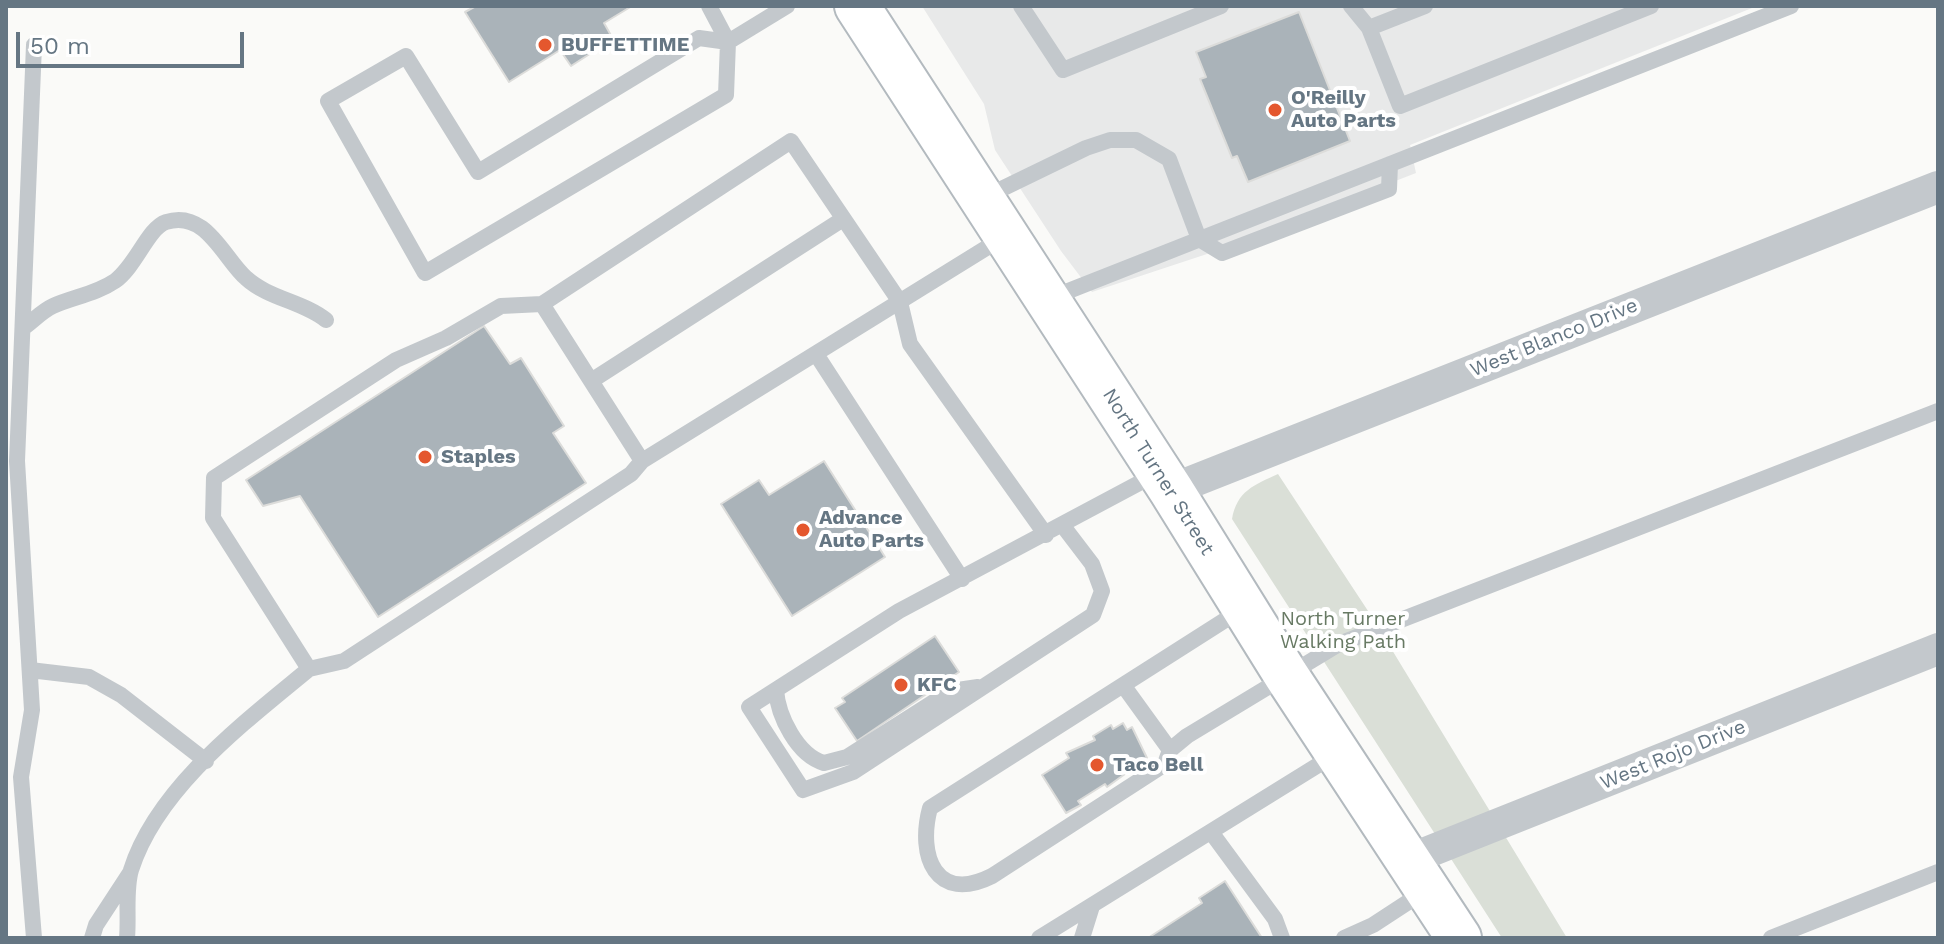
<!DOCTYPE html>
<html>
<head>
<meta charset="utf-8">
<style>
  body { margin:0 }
  #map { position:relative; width:1944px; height:944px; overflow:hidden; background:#fafaf8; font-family:"Work Sans",sans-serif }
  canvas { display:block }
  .frame { position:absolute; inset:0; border:8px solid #657683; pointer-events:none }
  .scale { position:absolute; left:16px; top:32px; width:228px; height:36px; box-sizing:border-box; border:4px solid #657683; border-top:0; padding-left:10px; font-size:24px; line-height:28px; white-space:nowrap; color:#657683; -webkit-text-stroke:6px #fff; paint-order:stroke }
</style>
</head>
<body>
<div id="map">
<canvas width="1944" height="944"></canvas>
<div class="frame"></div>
<div class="scale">50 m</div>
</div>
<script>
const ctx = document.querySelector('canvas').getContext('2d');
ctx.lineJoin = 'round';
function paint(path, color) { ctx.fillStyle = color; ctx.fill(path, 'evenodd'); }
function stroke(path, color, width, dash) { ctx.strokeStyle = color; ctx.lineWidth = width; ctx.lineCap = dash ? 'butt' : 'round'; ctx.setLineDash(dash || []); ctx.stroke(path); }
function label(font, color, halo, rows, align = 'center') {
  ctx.font = font + ' "Work Sans",sans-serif'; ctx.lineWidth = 8; ctx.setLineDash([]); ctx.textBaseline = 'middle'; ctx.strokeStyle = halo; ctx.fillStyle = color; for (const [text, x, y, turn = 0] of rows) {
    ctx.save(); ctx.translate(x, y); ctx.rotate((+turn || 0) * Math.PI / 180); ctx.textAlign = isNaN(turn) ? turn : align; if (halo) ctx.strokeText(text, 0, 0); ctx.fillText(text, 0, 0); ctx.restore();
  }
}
const built = new Path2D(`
  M922,6H1757L1410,145L1416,173L1210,253L1092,292L1061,251L995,150L984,104Z`);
const green = new Path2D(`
  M1278,474L1372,617L1567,938H1502L1232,519C1237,491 1254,485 1278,474Z`);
const building = new Path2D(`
  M476,6H632L604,23L613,39L571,66L560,50L509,82L465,12Z
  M1299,12L1350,141L1248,182L1237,156L1232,158L1200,79L1206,77L1196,52Z
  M484,326L510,364L521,358L564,426L553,433L586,483L378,617L300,496L263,506L246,480Z
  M824,461L885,557L792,616L721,504L759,480L769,495Z
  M935,636L959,672L857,741L835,708L845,702L842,698Z
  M1123,723L1127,730L1132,727L1147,758L1107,787L1105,784L1078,801L1081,805L1066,813L1042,775L1069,758L1066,753L1095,740L1093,736L1111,725L1113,729Z
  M1225,881L1262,938H1148L1202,903L1199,898Z`);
const service = new Path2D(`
  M709,6L728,42L726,95L425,273L328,101L406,56L478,172L699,38L728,42L787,6
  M1021,6L1063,70L1221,6
  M1351,6L1369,28
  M1425,6L1369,28L1400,106L1651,6
  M34,45L17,461L32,710L21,777L34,938
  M985,197L1086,148L1110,140H1136L1169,159L1199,239L1222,253L1389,189L1390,164
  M1004,237L642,461L542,304L791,141L900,302L910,344L1046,535
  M1048,299L1791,6
  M542,304L501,306L446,338L396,360L214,478L213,518L309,669L344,661L631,474L642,461
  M23,328C33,321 42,311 53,306C73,297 96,294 115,281C136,266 148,228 166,222C206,209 224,259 246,278C269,299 302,301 326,320
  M816,354L962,579
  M591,381L843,219
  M1063,526L1092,564L1102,591L1093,615L853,772L803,790L749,707L899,611L1158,473
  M1244,608L930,808C917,856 936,904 992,876L1165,764L1170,750L1187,736L1339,644L1938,411
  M30,670L89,677L121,695L206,761
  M1123,685L1170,750
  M776,690C778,716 797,755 824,763L847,757L951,691L978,687
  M1211,832L1275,919L1282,938
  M92,938L96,925L130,873
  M127,938C129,917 125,890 131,870C157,788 245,722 309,669
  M1039,938L1336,754
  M1082,938L1092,906
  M1344,938L1373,925L1425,891
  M1771,938L1938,872`);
const minor = new Path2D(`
  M1171,490L1938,187
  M1408,860L1938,649`);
const secondary = new Path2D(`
  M857,6L1171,490L1286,675L1459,938`);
const markers = [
  [545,45,8,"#e4572e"],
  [1275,110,8,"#e4572e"],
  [425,457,8,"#e4572e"],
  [803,530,8,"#e4572e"],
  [901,685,8,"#e4572e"],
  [1097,765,8,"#e4572e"]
];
const poiNames = [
  ["BUFFETTIME",561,45],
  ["O'Reilly",1291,98],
  ["Auto Parts",1291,121],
  ["Staples",441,457],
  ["Advance",819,518],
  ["Auto Parts",819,541],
  ["KFC",917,685],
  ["Taco Bell",1113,765]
];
const streetNames = [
  ["West Blanco Drive",1554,338,-22],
  ["North Turner Street",1158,472,58],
  ["West Rojo Drive",1673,755,-22]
];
const parkNames = [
  ["North Turner",1343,619],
  ["Walking Path",1343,642]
];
paint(built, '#e8e9e9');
paint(green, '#dadfd7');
paint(building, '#aab3b9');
stroke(building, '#dcdcda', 2);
stroke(secondary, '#b3babf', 48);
stroke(service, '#c3c8cc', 16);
stroke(minor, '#c3c8cc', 32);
stroke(secondary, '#fff', 44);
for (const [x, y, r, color] of markers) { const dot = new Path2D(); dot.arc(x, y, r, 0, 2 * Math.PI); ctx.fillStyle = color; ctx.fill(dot); stroke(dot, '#fff', 3); }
label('bold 20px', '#657683', '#fff', poiNames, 'left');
label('20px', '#657683', '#fff', streetNames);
label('20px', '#687a64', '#fff', parkNames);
</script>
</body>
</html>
